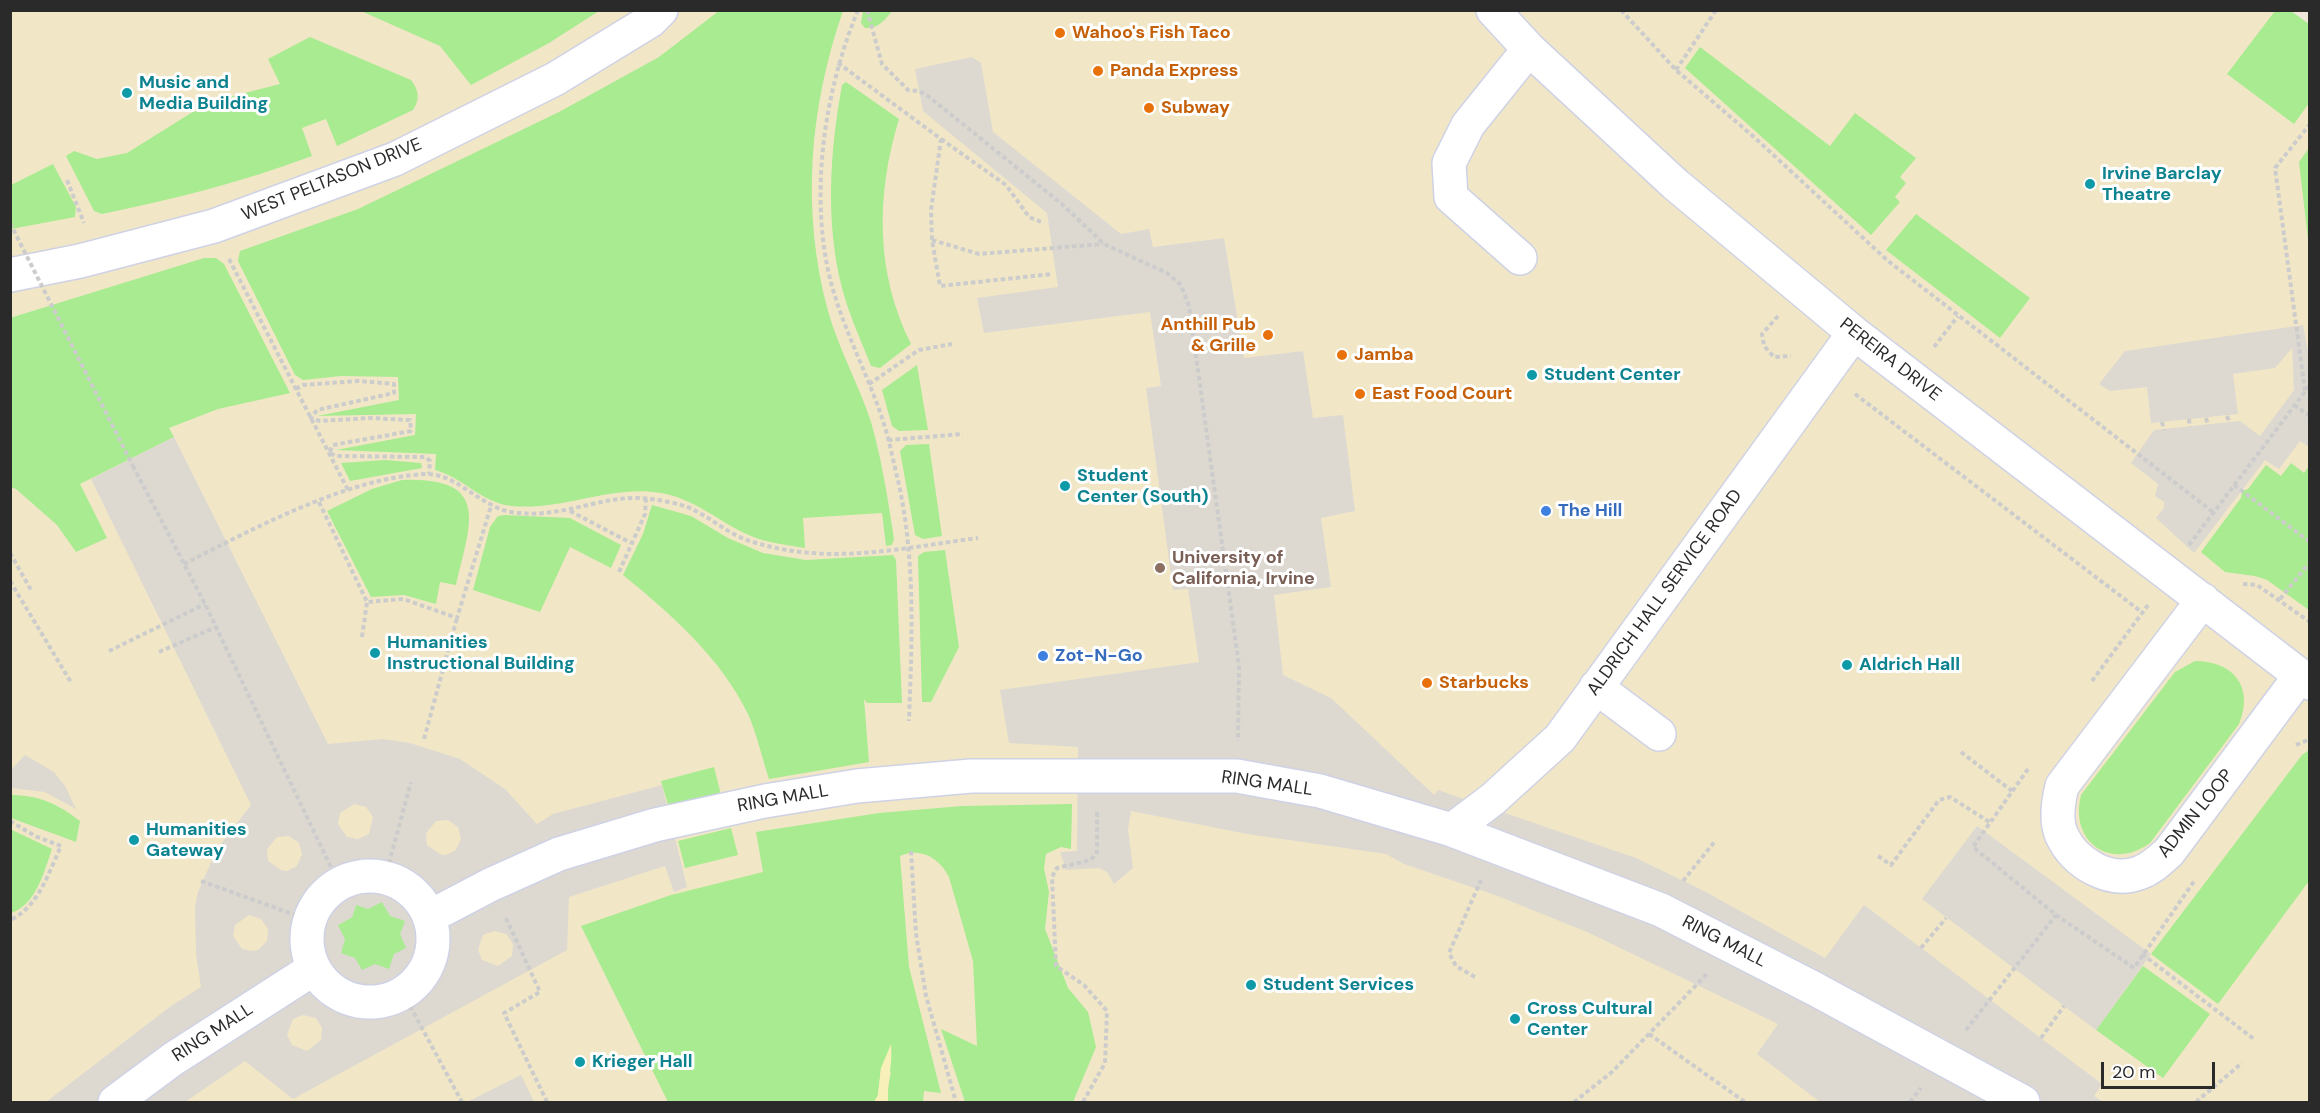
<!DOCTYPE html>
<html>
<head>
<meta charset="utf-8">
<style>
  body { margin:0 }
  #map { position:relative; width:2320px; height:1113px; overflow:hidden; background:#eee7da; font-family:"DM Sans",sans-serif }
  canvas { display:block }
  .frame { position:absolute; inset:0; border:12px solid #2a2a2a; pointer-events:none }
  .scale { position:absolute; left:2101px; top:1062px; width:114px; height:27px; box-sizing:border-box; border:3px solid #2a2a2a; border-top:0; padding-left:8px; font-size:18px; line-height:21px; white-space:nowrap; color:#2a2a2a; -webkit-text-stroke:4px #fff; paint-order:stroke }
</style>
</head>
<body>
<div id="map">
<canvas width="2320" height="1113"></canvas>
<div class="frame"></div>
<div class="scale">20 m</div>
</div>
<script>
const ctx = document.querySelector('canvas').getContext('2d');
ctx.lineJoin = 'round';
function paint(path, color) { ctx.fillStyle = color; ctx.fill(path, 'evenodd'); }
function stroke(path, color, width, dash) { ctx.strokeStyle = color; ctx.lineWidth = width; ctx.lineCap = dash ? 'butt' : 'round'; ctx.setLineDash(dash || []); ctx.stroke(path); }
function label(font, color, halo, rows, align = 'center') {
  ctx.font = font + ' "DM Sans",sans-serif'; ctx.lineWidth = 6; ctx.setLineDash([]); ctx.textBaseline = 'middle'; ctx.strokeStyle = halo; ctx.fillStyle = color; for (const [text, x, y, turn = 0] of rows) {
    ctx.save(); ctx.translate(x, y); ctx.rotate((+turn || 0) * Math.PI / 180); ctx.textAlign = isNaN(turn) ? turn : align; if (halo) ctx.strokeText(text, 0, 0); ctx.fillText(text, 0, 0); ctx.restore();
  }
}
const education = new Path2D(`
  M10,11H2278L2310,34L2309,1102H11Z`);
const green = new Path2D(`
  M720,10L843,11C809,108 801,212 828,311C839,350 859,385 871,422C882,460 888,500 894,539L892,545L886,546L882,513L803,518L805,548C787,545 768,543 751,536C720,523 696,499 661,493C611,484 563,511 512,506C482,503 464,478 435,470L436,454L336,450L415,435L416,414L317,416L399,400L398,377L341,376L303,380L295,375L238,261L240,251L358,209L559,112L659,57Z
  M361,11H599L549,43L471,85L440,46Z
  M863,11V10L892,11C885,20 878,29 865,28L861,23Z
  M2275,11H2291L2309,24V103L2294,124L2227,74Z
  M310,37L411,80C419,90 420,100 413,110L337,146L326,119L302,128L312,156C243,182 174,199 102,214L94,211L66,156L74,151L97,159L127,153L191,113L233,96L280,84L268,59Z
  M1700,47L1830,146L1855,113L1916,158L1900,177L1906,183L1895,197L1900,202L1871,235L1685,68Z
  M846,82L899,119C876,195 875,272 911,344L880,368L871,366C861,340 849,315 842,288C825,222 830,151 842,85Z
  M2309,148H2310L2309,248L2299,162Z
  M53,164L76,207L75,217L11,229V185Z
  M1916,214L2030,298L2000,338L1886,250Z
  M204,258H216L224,264L290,393L218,409L169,428L174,437L80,484L107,538L76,552L57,525L16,489L11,487L10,318Z
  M917,365L928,430L899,431L892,426L882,390Z
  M929,444L942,536L923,539L915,535L900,451L906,445Z
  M386,460L421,463L422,468L350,481L341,463Z
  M2291,463L2304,473L2309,466V610L2267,580L2255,576L2225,572L2201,552L2241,498L2242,491L2248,489L2266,465L2281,476Z
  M402,480C491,477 471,522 456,585L440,582L436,604L404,595L371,597L327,511L372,489Z
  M652,505L691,516L728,538L763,553L806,560L893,555L896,560L902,703H867L864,699L869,762L769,779C762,758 757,734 748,714C721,658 670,613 623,575L643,534Z
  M505,515L570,518L621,545L611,568L570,547L540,612L473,590L490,527L498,516Z
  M945,550L959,647L931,702H922L918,556L924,552Z
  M2195,661C2234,661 2254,687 2239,724L2150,843C2110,872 2069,841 2081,795L2175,672Z
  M2309,750V881L2218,1004L2151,954L2302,755Z
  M714,767L721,795L669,808L661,781Z
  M10,795C39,795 58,804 80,821L76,842L11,818Z
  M1072,804L1071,849L1061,847L1046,854L1044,868L1049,892L1045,929L1068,988L1088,1012L1096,1047L1073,1102H965L941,1029L977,1046L973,961L949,877C939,858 921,847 900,856L909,967L941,1093L924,1091L923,1102H888V1087L891,1072L881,1068L878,1095L874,1102H668L581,926L671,895L763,872L756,832L879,813L962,806Z
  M731,828L738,855L685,868L678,841Z
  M10,829L52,849C44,872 36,905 11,913Z
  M382,902L405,921L406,948L389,969L362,971L341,953L338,925L352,917L356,905Z
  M2143,966L2210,1014L2163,1078L2096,1030Z`);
const sand = new Path2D(`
  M891,1044C893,1064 887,1082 888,1102H874L878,1095L881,1068Z`);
const plaza = new Path2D(`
  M972,57L981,63L993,132L1121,234L1149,229L1153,247L1224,238L1244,358L1303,351L1313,418L1343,415L1355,511L1321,518L1331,587L1274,595L1283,675L1331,698L1434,795L1438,790L1636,858L1704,891L1825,958L1864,905L2102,1084L2094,1096L2103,1102H1820L1757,1054L1778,1024L1587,932L1495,895L1404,864L1386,854L1247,834L1131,811L1128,830L1133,868L1114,884L1107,872L1099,868L1066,870L1060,852L1077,851L1078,747L1009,743L1000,690L1199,662L1188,589L1173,590L1146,388L1161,386L1150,312L984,333L977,298L1058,287L1047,213L923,111L915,69Z
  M2303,325L2309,356V447L2300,441L2279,469L2265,460L2194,553L2156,518L2164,508V502L2155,496L2158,484L2131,463L2154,430L2240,421L2260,436L2294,390L2292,348L2275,368L2233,374L2238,414L2151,423L2147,387L2110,391L2099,384L2125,351Z
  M174,437L328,744L383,739L410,743L460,759L505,789L537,824L553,814L662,785L687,887L674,892L665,866L569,897L567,950L293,1099L245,1061L185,1102H46L171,1006L201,987L196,954L195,907L198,892L217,849L251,805L91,479ZM354,804L366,807L373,817L369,834L358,839L347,837L338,824L340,813ZM448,820L458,827L461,839L456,850L446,855L440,854L427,845L426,833L436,821ZM289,836L299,843L302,854L297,866L287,871L281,870L268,861L267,849L277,837ZM382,902L390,916L405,921L400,934L406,948L394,954L389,969L375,964L362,970L355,958L341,953L345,939L338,925L352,917L356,905L368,909ZM249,915L261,919L268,929L267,941L258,950L253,951L242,949L233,936L235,925ZM494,931L506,934L513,944L512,956L498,966L482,960L478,950L483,935ZM303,1015L316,1018L322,1028L321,1040L307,1051L292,1045L287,1035L293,1019Z
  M25,755L54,772L65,786L76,809L45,792L11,788V770Z
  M1977,826L2151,954L2096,1030L1922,899Z
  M521,1075L534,1102H467Z`);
const path = new Path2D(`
  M858,10C826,87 811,182 827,265C837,317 864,365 881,415C888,434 892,456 897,476C916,557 912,639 909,721
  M867,10L882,64L908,90L919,91L928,96L1063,205L1104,244L1167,273L1181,285L1189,306L1239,666L1238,741
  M1621,10L1676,70L1755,138L1888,261L2213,512
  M838,63L941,139L931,210L932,240L940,286L1052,274
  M1676,70L1716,10
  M941,139L1006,185L1029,217L1044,223
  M67,180L84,223
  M932,240L979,254L1103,244
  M229,259L349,492
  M1778,316L1762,334L1764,346L1774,357L1791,356
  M1934,347L1958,316
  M869,384L919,350L952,344
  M296,389L303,385L358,381L394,384V393L317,410L311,418L320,421L369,418L410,420L411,431L333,445L329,453L337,456L426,457L430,461L429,474
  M2305,391L2275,168L2310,124
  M1855,394L2143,613
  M2294,405L2310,416
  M2227,416L2229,421
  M2206,418L2208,425
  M2189,419L2190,427
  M2162,422L2164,430
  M888,440L963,434
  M133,466L205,604L339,884
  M2234,485L2310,542
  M319,502L367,602L403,599L457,618L491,506
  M570,511L631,543
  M2310,543V556
  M2189,545L2310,385
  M10,553L31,590
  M184,564C253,529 347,478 425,474C457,473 479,506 511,512C559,520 598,496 641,498C655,499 681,503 694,510C714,520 731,536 753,542C831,566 900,548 978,538
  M619,572L645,514L646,499
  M10,581L72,684
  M2243,584L2257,585L2310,622
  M2280,599L2310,562
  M362,637L367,602
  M109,651L205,604
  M159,652L216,627
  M2092,681L2148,605
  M424,739L457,618
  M2296,745L2310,739
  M1961,752L2012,791
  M2028,769L1973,847L2056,915L2134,968L2195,880
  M10,821L35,836L61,846C49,872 38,908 10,920
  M911,851L916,934L926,996L956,1102
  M1878,856L1891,865L1939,800L1950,797L1991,823
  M385,878L411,782
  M201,881L309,920
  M1683,881L1716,840
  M506,918L540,992L504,1013L547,1102
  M1921,948L1946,918
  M2142,954L2254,1039
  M1475,977L1456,966L1449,953L1481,880
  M403,993L462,1102
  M1966,1030L2056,915
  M1649,1034L1745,1102
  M2041,1038L2064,1006
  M1083,1102L1105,1063L1107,1011L1084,985L1056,966L1052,877L1057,868L1091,860L1097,852V812
  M1574,1102L1612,1072L1707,974
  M1910,1102L1921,1088
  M2196,1102L2242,1063`);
const minor = new Path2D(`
  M1493,10L1529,49L1675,184L1854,333L2310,683
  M1520,258L1451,197L1449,163L1468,125L1529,49
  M10,275L80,261L214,226L395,159L555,79L650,21L661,10
  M2203,600L2062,786C2058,802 2055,821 2062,836C2075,863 2109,884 2139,873C2151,869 2159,861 2169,852L2300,676
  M1596,687L1659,734
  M1452,830L1493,799L1560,738L1854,333
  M307 939a63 63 0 1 1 126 0a63 63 0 1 1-126 0Z
  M429,917L490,885L559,854L655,825L765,801L857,786L971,776H1237L1320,791L1452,830L1661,910L1815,989L2023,1102
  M115,1102L173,1059L313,969`);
const pathBridge = new Path2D(`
  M10,223L133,466`);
const markers = [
  [1060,33,6,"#e8710a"],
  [1098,71,6,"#e8710a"],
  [127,93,6,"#0f9aa8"],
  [1149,108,6,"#e8710a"],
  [2090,184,6,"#0f9aa8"],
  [1268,335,6,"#e8710a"],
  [1342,355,6,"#e8710a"],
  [1532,375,6,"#0f9aa8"],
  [1360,394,6,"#e8710a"],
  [1065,486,6,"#0f9aa8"],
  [1546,511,6,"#3f7fe0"],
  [1160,568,6,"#8d6e63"],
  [375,653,6,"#0f9aa8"],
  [1043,656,6,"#3f7fe0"],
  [1847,665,6,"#0f9aa8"],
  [1427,683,6,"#e8710a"],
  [134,840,6,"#0f9aa8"],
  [1251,985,6,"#0f9aa8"],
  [1515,1019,6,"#0f9aa8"],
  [580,1062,6,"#0f9aa8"]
];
const foodNames = [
  ["Wahoo's Fish Taco",1072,33],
  ["Panda Express",1110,71],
  ["Subway",1161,108],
  ["Anthill Pub",1256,325,"right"],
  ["& Grille",1256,346,"right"],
  ["Jamba",1354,355],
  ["East Food Court",1372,394],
  ["Starbucks",1439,683]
];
const cultureNames = [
  ["Music and",139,83],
  ["Media Building",139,104],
  ["Irvine Barclay",2102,174],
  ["Theatre",2102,195],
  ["Student Center",1544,375],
  ["Student",1077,476],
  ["Center (South)",1077,497],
  ["Humanities",387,643],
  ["Instructional Building",387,664],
  ["Aldrich Hall",1859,665],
  ["Humanities",146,830],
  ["Gateway",146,851],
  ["Student Services",1263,985],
  ["Cross Cultural",1527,1009],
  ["Center",1527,1030],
  ["Krieger Hall",592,1062]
];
const streetNames = [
  ["WEST PELTASON DRIVE",332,180,-22],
  ["PEREIRA DRIVE",1890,360,38],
  ["ALDRICH HALL SERVICE ROAD",1665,593,-54],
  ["RING MALL",1267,784,8],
  ["RING MALL",783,799,-10],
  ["ADMIN LOOP",2196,814,-51],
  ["RING MALL",1724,942,27],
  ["RING MALL",213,1033,-33]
];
const shopNames = [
  ["The Hill",1558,511],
  ["Zot-N-Go",1055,656]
];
const educationNames = [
  ["University of",1172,558],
  ["California, Irvine",1172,579]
];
paint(education, '#f1e7c7');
paint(green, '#a8eb90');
paint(sand, '#f7f1b9');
paint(plaza, '#ddd9d1');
stroke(minor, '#cfd2e5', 36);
stroke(path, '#ccc', 4, [4.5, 3]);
stroke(minor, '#fff', 33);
stroke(pathBridge, '#ccc', 4, [4.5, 3]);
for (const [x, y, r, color] of markers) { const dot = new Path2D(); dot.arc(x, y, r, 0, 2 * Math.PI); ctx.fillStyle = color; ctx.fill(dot); stroke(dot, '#fff', 2); }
label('bold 18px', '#c56008', '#fff', foodNames, 'left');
label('bold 18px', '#0d838f', '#fff', cultureNames, 'left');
label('18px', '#2a2a2a', '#fff', streetNames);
label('bold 18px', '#366cbe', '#fff', shopNames, 'left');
label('bold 18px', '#785e54', '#fff', educationNames, 'left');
</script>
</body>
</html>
